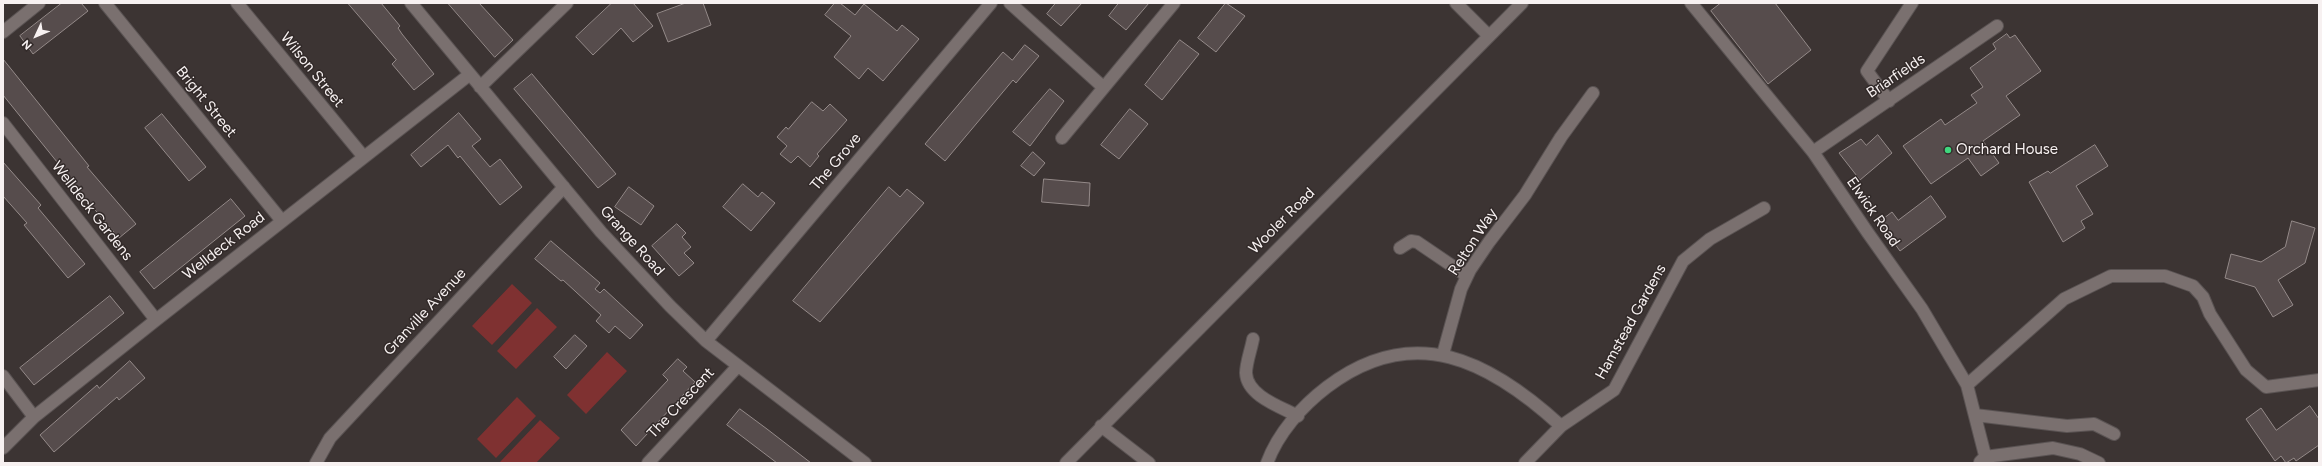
<!DOCTYPE html>
<html>
<head>
<meta charset="utf-8">
<style>
  body { margin:0 }
  #map { position:relative; width:2322px; height:466px; overflow:hidden; background:#3c3433; font-family:Figtree,sans-serif }
  canvas { display:block }
  .frame { position:absolute; inset:0; border:4px solid #f7f1f1; pointer-events:none }
  .north { position:absolute; left:16px; top:16px; width:40px; height:40px; -webkit-text-stroke:3px #322a29; paint-order:stroke; rotate:226deg; font-size:11px; font-weight:700; line-height:16px; text-align:center; color:#f7f1f1 }
  .north::after { content:''; display:block; margin:auto; width:14px; height:18px; background:#f7f1f1; clip-path:polygon(50% 0,100% 100%,50% 72%,0 100%) }
</style>
</head>
<body>
<div id="map">
<canvas width="2322" height="466"></canvas>
<div class="frame"></div>
<div class="north">N</div>
</div>
<script>
const ctx = document.querySelector('canvas').getContext('2d');
ctx.lineJoin = 'round';
function paint(path, color) { ctx.fillStyle = color; ctx.fill(path, 'evenodd'); }
function stroke(path, color, width, dash) { ctx.strokeStyle = color; ctx.lineWidth = width; ctx.lineCap = dash ? 'butt' : 'round'; ctx.setLineDash(dash || []); ctx.stroke(path); }
function label(font, color, halo, rows, align = 'center') {
  ctx.font = font + ' Figtree,sans-serif'; ctx.lineWidth = 3; ctx.setLineDash([]); ctx.textBaseline = 'middle'; ctx.strokeStyle = halo; ctx.fillStyle = color; for (const [text, x, y, turn = 0] of rows) {
    ctx.save(); ctx.translate(x, y); ctx.rotate((+turn || 0) * Math.PI / 180); ctx.textAlign = isNaN(turn) ? turn : align; if (halo) ctx.strokeText(text, 0, 0); ctx.fillText(text, 0, 0); ctx.restore();
  }
}
const green = new Path2D(`
  M512,284L532,303L492,345L472,326Z
  M537,308L557,327L516,369L497,351Z
  M607,352L627,371L586,414L567,395Z
  M517,397L536,416L496,458L477,439Z
  M540,420L560,438L536,463H501L500,462Z`);
const building = new Path2D(`
  M62,3H81L88,11L33,54L20,36Z
  M348,3H381L400,26L398,28L402,34L434,74L414,90L392,64L396,60Z
  M448,3H479L513,40L495,57Z
  M612,3H633L653,26L633,42L621,28L593,55L576,37Z
  M686,3H703L711,25L668,42L657,14Z
  M835,3H840L855,15L864,4L897,31L902,25L919,39L883,81L868,68L859,79L834,57L851,36L825,15Z
  M1056,3H1082L1061,26L1047,14Z
  M1119,3H1149L1126,30L1109,16Z
  M1226,3L1245,16L1216,52L1198,38Z
  M1721,3H1775L1811,50L1768,84L1711,11Z
  M2007,34L2010,38L2015,35L2041,71L2006,96L2020,115L1983,141L1999,163L1981,176L1968,158L1931,184L1903,146L1941,119L1945,125L1977,103L1971,95L1983,87L1970,68L1996,49L1993,44Z
  M1180,40L1199,54L1162,100L1145,85Z
  M1025,45L1039,56L1016,83L1013,80L945,161L925,144L1003,52L1012,60Z
  M3,59L89,166L87,167L136,224L119,238L73,184L74,183L3,95Z
  M532,74L616,174L598,188L514,89Z
  M1050,89L1064,101L1030,146L1013,132Z
  M812,102L823,111L830,104L847,120L817,154L819,156L810,167L798,156L791,163L780,154L787,146L777,137L786,127L788,129Z
  M1130,109L1148,124L1119,159L1101,145Z
  M459,113L481,139L472,146L490,167L500,159L522,187L500,205L460,156L458,158L448,145L421,167L411,155Z
  M162,114L206,167L189,181L145,128Z
  M1878,135L1892,153L1860,180L1839,153L1861,139L1866,145Z
  M2095,145L2108,166L2076,186L2093,214L2081,221L2085,228L2063,242L2029,182L2048,171L2050,173Z
  M1033,152L1045,163L1034,176L1021,166Z
  M3,162L41,205L38,208L85,264L68,278L24,225L27,223L3,196Z
  M1044,179L1090,183L1089,206L1042,202Z
  M743,184L758,197L762,192L775,203L751,231L723,207Z
  M629,187L654,206L641,225L615,207Z
  M889,187L900,197L907,189L924,203L820,322L793,301Z
  M1931,196L1946,217L1900,251L1879,222L1892,212L1898,220Z
  M231,199L245,216L154,289L140,272Z
  M2292,221L2315,228L2305,263L2278,280L2293,305L2273,317L2255,287L2225,278L2231,254L2261,262L2285,247Z
  M677,224L686,233L682,237L691,247L684,253L694,263L679,276L652,246Z
  M551,241L600,283L595,289L600,293L604,289L643,325L630,339L615,326L609,333L596,321L601,315L563,280L561,281L535,259Z
  M110,296L124,313L34,385L20,368Z
  M575,335L587,346L566,369L554,357Z
  M678,359L687,367L683,371L695,382L636,446L621,430L668,380L663,375Z
  M130,361L145,378L119,400L117,397L54,452L40,435L97,385L99,388Z
  M2310,406L2319,419V445L2296,461L2294,458L2286,463L2281,456L2275,461L2246,419L2261,408L2276,430Z
  M740,409L767,429L811,463H777L727,425Z`);
const minor = new Path2D(`
  M105,3L282,221
  M237,3L363,156
  M411,3L601,232L670,306L706,341L865,463
  M1010,3L1103,87
  M1456,3L1488,35
  M1691,3L1813,152L1868,233L1922,309L1967,385L1987,463
  M3,32L39,3
  M480,87L567,3
  M1889,101L1867,71L1912,3
  M3,123L156,320
  M1062,138L1174,3
  M1813,152L1997,26
  M1400,248L1411,241L1417,242L1467,276
  M1253,339C1251,350 1246,363 1246,373C1247,396 1281,407 1298,416
  M706,341L991,3
  M1443,354L1461,289L1470,270L1489,242L1525,195L1561,137L1593,93
  M3,376L34,417
  M1967,385L2064,299L2111,276H2165L2193,286L2203,297L2210,314L2246,370L2266,387L2319,380
  M1975,415L2067,426L2094,424L2114,434
  M1101,426L1149,463
  M3,448L34,417L156,320L469,75
  M1980,462L1985,457L2053,448L2080,454L2099,463
  M316,463L330,438L564,187
  M648,463L738,366
  M1066,463L1522,3
  M1267,463C1278,433 1302,406 1327,387C1414,321 1490,361 1561,426L1614,390L1683,261L1710,239L1764,208
  M1525,463L1561,426`);
const markers = [
  [1948,150,4,"#3ed77d"]
];
const streetNames = [
  ["Wilson Street",312,70,51],
  ["Briarfields",1896,76,-34],
  ["Bright Street",206,102,51],
  ["The Grove",836,162,-50],
  ["Welldeck Gardens",92,211,52],
  ["Elwick Road",1873,212,55],
  ["Wooler Road",1282,221,-45],
  ["Grange Road",632,241,48],
  ["Relton Way",1473,242,-57],
  ["Welldeck Road",224,246,-38],
  ["Granville Avenue",425,312,-47],
  ["Hamstead Gardens",1631,322,-61],
  ["The Crescent",681,403,-47]
];
const poiNames = [
  ["Orchard House",1956,150]
];
paint(green, '#7f3131');
paint(building, '#564c4c');
stroke(building, '#948a89', 1);
stroke(minor, '#5a5353', 14);
stroke(minor, '#7a706f', 12);
for (const [x, y, r, color] of markers) { const dot = new Path2D(); dot.arc(x, y, r, 0, 2 * Math.PI); ctx.fillStyle = color; ctx.fill(dot); stroke(dot, '#322a29', 1.5); }
label('15px', '#f7f1f1', '#322a29', streetNames);
label('15px', '#f7f1f1', '#322a29', poiNames, 'left');
</script>
</body>
</html>
